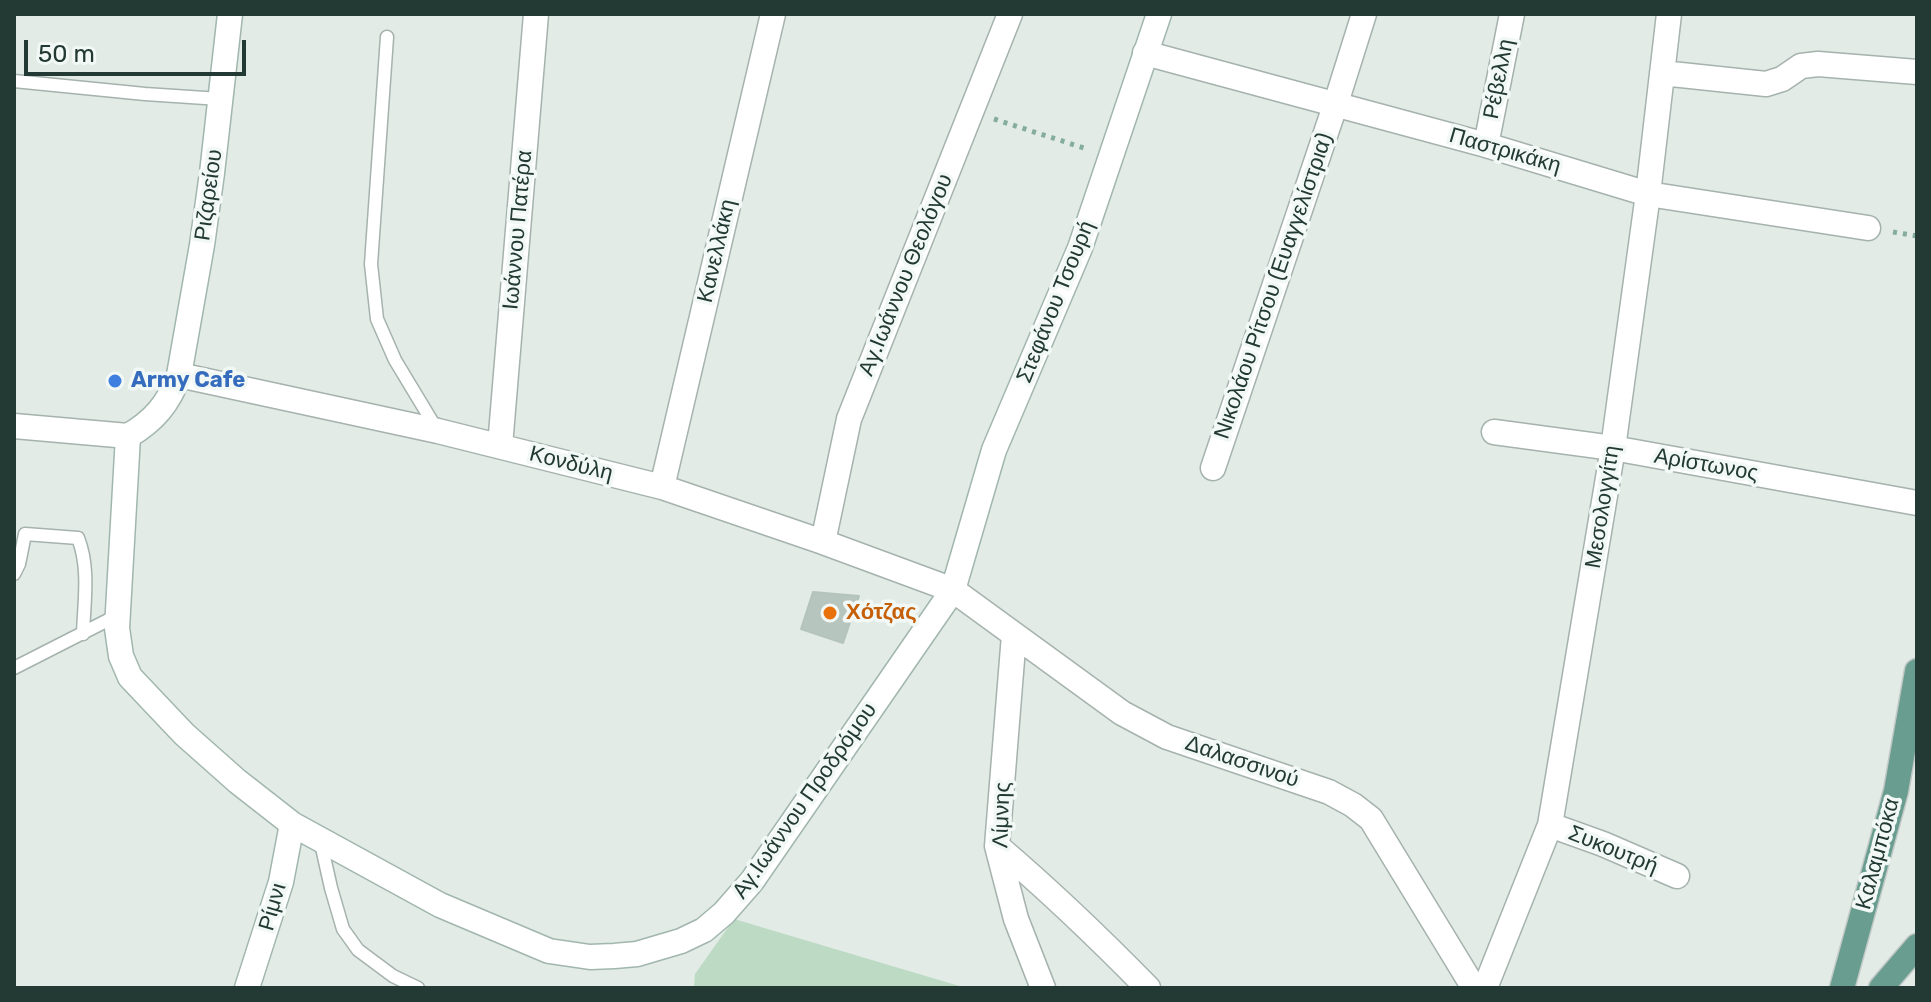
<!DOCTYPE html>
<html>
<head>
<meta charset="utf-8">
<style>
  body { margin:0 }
  #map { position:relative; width:1931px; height:1002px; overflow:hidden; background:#e2ebe6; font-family:Rubik,sans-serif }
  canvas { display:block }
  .frame { position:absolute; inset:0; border:16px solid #233a34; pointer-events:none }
  .scale { position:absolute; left:24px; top:40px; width:222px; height:36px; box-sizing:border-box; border:4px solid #233a34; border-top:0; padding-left:10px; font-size:24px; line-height:28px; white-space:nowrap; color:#233a34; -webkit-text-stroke:6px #f2f8f5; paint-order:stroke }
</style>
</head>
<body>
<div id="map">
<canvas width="1931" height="1002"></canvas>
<div class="frame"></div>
<div class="scale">50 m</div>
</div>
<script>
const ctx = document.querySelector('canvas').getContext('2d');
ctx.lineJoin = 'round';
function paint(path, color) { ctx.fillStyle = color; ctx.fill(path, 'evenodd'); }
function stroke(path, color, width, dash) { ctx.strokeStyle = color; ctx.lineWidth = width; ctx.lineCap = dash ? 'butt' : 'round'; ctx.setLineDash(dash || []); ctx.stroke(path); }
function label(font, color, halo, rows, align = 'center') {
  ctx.font = font + ' Rubik,sans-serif'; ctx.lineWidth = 7; ctx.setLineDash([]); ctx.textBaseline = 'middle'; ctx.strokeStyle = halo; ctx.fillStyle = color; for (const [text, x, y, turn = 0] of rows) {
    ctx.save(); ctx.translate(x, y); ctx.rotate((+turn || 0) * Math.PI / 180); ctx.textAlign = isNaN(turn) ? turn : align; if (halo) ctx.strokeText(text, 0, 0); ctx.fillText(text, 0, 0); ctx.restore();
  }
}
const green = new Path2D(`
  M734,919L966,988H694L695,974Z`);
const building = new Path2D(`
  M813,592L859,596L843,643L801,629Z`);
const path = new Path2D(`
  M994,119L1087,149
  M1893,232L1917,236`);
const lane = new Path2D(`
  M387,37L371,264L377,319L395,360L436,428
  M14,81L145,94L220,99
  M14,574L19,564L25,534L78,538C90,568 84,603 83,634
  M14,668L118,615
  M320,839L331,888L343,929L358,950L393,976L418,988`);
const street = new Path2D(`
  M1145,53L1486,145L1648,194L1868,228
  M1662,73L1766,84L1782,79L1801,66L1818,64L1917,72
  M1486,145L1512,14
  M179,375L438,431L662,487L823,542L953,590L1122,713L1167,737L1329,792L1353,805L1371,819L1474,988
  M14,426L128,436
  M1494,432L1613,448L1917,503
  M500,446L536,14
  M1213,468L1336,103L1364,14
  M662,487L773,14
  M823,542L849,419L1010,14
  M1014,635L997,846L1016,919L1043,988
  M1550,825L1603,844L1677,876
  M997,846C1050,891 1099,938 1148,988
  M1485,988L1550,825L1613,448L1648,194L1669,14`);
const secondary = new Path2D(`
  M230,14L212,173L202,245L179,375C169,403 154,421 128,436L117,628L121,656L130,677L184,734L237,781L292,824L440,905L549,951L590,957L614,956L637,954L681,941L704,930L724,913L752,881L953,590L994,450L1080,248L1159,14
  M247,988L281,882L292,824`);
const primary = new Path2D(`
  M1842,988L1896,791L1917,671
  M1881,988L1917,946`);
const markers = [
  [115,381,8,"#3f7fe0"],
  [830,613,8,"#e8710a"]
];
const streetNames = [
  ["Ρέβελλη",1499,79,-79],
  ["Παστρικάκη",1505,151,16],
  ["Ριζαρείου",209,195,-82],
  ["Ιωάννου Πατέρα",518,230,-85],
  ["Κανελλάκη",717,251,-77],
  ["Αγ.Ιωάννου Θεολόγου",906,275,-68],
  ["Νικολάου Ρίτσου (Ευαγγελίστρια)",1274,286,-71],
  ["Στεφάνου Τσουρή",1056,302,-68],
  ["Κονδύλη",571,464,14],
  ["Αρίστωνος",1706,465,10],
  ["Μεσολογγίτη",1603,507,-81],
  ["Δαλασσινού",1242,762,19],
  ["Αγ.Ιωάννου Προδρόμου",805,801,-55],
  ["Λίμνης",1002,815,-88],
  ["Συκουτρή",1613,850,22],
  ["Καλαμπόκα",1878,854,-75],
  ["Ρίμνι",273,907,-74]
];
const shopNames = [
  ["Army Cafe",131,381]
];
const foodNames = [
  ["Χότζας",846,613]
];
paint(green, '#bcdac4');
paint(building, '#b7c5bf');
stroke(building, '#b4c4bd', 2);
stroke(lane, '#a5b2ad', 15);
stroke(street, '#a5b2ad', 27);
stroke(secondary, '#a1b6ae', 27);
stroke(primary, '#c1c8c6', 27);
stroke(path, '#84ac9f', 5, [4, 6]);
stroke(lane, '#fff', 12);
stroke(street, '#fff', 24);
stroke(secondary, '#fff', 24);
stroke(primary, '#699d8f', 24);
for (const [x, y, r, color] of markers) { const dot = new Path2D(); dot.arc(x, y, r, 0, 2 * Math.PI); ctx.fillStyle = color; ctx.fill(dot); stroke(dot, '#f2f8f5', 3); }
label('22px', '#233a34', '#f2f8f5', streetNames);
label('bold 22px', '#366cbe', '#f2f8f5', shopNames, 'left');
label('bold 22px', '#c56008', '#f2f8f5', foodNames, 'left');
</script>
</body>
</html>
